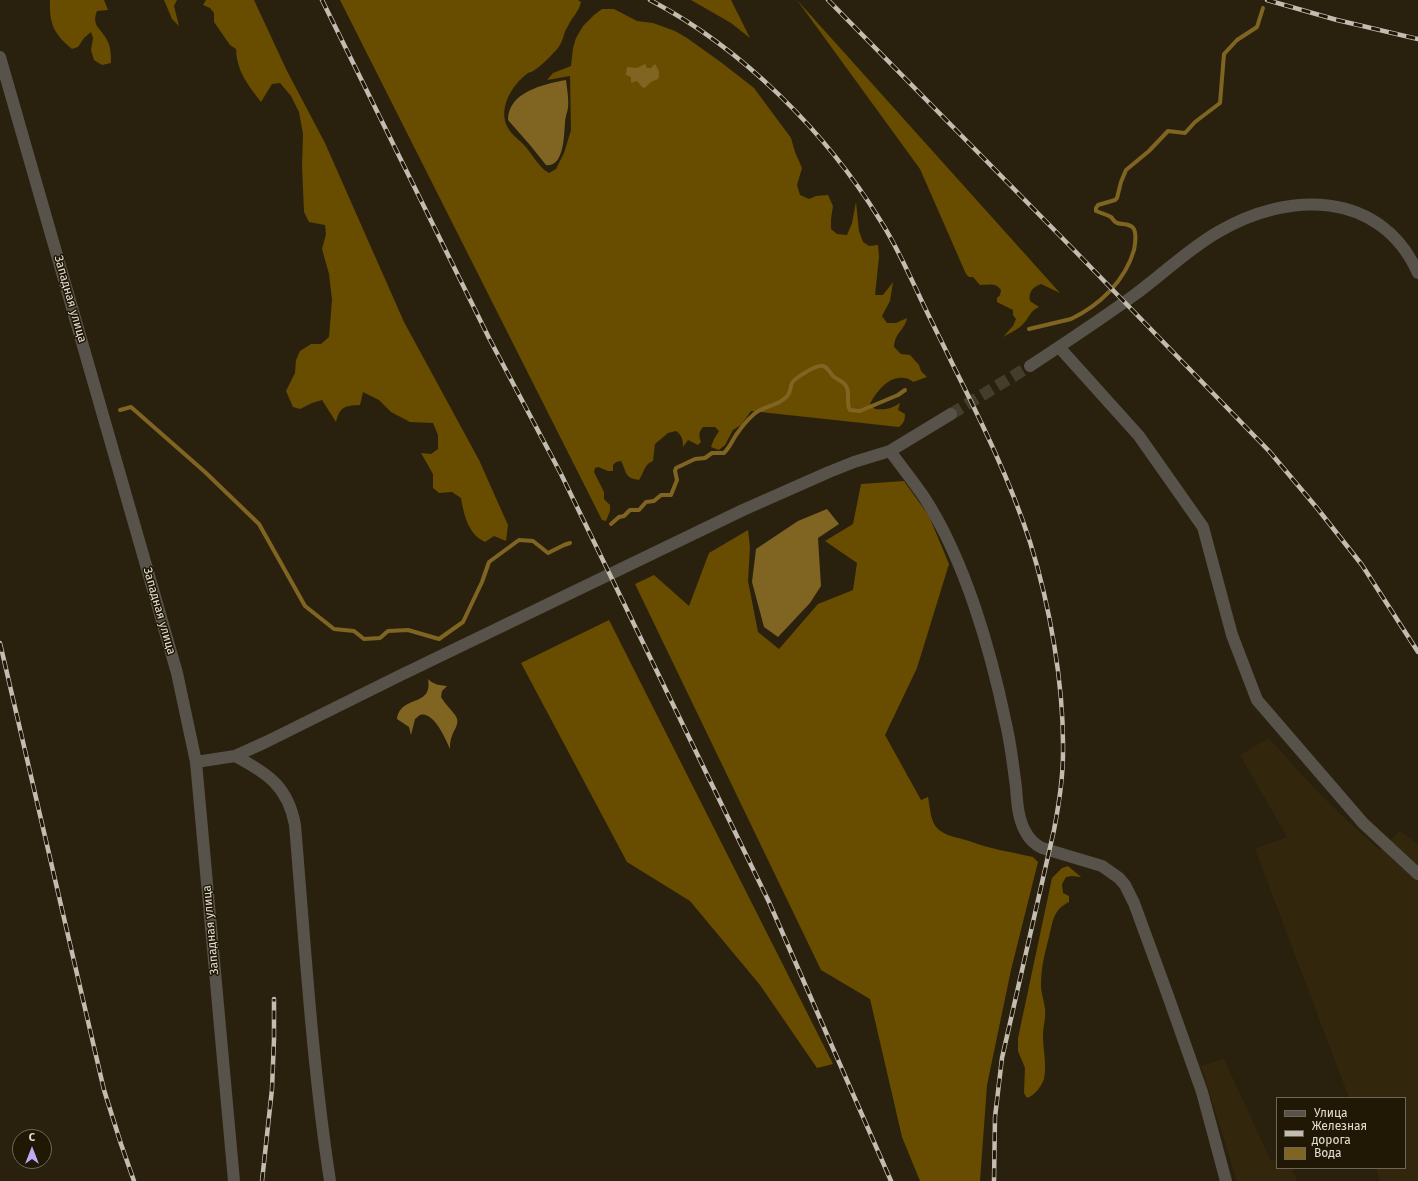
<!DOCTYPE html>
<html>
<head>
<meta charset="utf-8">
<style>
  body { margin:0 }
  #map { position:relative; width:1418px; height:1181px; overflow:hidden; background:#29210e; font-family:"Fira Sans",sans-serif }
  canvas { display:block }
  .legend { position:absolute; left:1276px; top:1097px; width:130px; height:72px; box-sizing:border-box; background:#201705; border:1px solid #6e6757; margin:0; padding:5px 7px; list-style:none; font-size:12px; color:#e4ded3 }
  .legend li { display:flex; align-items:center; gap:8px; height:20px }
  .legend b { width:20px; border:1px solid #6e6757 }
  .north { position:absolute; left:12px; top:1129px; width:40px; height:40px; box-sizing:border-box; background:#201705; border:1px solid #6e6757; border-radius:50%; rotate:0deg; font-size:11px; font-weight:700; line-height:16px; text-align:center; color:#e4ded3 }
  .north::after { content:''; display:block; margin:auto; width:14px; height:18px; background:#bcaaf6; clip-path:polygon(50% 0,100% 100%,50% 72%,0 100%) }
</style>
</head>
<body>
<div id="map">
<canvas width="1418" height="1181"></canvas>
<ul class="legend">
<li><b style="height:5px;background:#57524a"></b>Улица</li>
<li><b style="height:5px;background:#c3bcb0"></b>Железная дорога</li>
<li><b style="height:11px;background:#806422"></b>Вода</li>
</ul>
<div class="north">С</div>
</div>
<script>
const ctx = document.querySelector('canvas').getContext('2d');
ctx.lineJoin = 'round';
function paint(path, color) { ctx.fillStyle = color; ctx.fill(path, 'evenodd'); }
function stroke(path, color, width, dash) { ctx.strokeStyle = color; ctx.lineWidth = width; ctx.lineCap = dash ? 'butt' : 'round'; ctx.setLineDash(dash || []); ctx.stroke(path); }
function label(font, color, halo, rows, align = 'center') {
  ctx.font = font + ' "Fira Sans",sans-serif'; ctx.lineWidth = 3; ctx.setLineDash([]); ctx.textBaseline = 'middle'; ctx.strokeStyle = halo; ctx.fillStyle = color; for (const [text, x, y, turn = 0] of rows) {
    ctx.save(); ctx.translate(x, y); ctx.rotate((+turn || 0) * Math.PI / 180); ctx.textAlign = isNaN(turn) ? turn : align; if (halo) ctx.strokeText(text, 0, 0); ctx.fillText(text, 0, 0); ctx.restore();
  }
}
const built = new Path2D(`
  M1269,738L1313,787L1340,814L1380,850L1400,831L1418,844V1181H1380L1376,1168H1405V1098H1349L1255,849L1287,837L1240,755Z
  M1224,1059L1271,1161L1277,1160V1168H1292L1297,1181H1237L1201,1066Z`);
const forest = new Path2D(`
  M50,0H104L108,10L97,11C91,26 101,28 107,40C111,47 111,56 111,63L102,65L94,60L91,50L93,38L91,32L84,38L78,47L72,49C54,34 49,24 50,0Z
  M164,0H177L174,6L179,26L172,19Z
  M206,0H254L287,71L325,143L404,322L479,460L499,505L508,525L506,541L494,536L485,542C468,534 464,515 461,498L452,492L439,493L433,488V474L421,453L431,454L438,449V435L433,423L410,422L391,412L379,400L363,392L360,405C345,406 340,406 336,422L322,400L312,403L300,409L293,407L286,391L295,373L296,360L300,351L311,344H321L329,337L332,300L329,274L322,249L326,234L325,225L309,222L304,212L302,166L303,134L299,112L291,96L280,83L272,84L261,102C248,85 237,72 236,49L230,45L214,22V13L210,8L203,5Z
  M340,0H578L581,2C579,12 572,17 568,26C563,33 564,40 558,48C553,54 543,64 536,69C534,71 531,72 528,73C513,84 498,107 507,126C510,133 517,138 523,144C532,153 538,167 549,173L556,169L564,153L571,130L570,76L547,80L553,73L571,66L573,48L576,38L583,26L594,15L602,9H614L637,21L653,23L675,31L687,38L722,63L754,88L791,138L795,152L802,168L797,185L800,195L809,199L816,196L828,195L833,206L831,219V229L837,234L847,235L852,223L856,202L859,231L863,242L869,246L878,245L879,257L875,295H883L893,282L890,301L882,316L887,323H896L907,318C905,330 895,332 894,347L901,354L910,355L919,365L921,371L927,377L913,382C911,380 907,378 904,378C889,375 876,392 870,404L875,409C885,410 891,409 900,403L898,410L905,414C905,420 904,423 899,427L751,411L741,425L733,430L725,445L719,450L711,447L714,439L719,431L715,427H703C698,433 699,436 701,442L698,445L688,440L683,447C683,440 682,435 676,431L668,433L655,444L653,461C644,464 644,473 639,480C624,478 627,472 621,461L616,462L613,465V471H608L598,467L595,468L594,472L604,492V499L610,505V511L606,521L602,520Z
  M691,0H731L750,38L731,23Z
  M797,0L1060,293L1041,284C1033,287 1028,292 1030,301L1039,307C1029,312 1031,315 1024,323C1019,329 1010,333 1003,337L1013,326L1016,319L1013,315V310L997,302V298L1000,295L1001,290C996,282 988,285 980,285L973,277H969L966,274L920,169Z
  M904,481L929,516L949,564L917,668L885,735L921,800L928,797C930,807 930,819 936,827C945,837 958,837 969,841C990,849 1011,852 1033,857L1038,862L1011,970L987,1085L980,1181H920L902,1137L870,999L821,970L635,584L654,575L689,606L709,553L748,530L750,547L748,581L758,632L779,649L818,604L853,590L857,563L825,541L853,524L861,484Z
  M609,620L833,1064L817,1068L760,985L690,901L627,862L521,663Z
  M1068,866L1081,877L1072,876L1066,877L1062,884L1063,893L1069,896V902C1053,910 1053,921 1049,937C1045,952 1041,968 1041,985C1041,993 1044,1000 1045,1009C1046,1017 1043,1027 1043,1036C1043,1049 1047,1065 1044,1079C1041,1087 1035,1095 1027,1098L1024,1093L1025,1068L1018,1051V1038L1052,878L1062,868Z`);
const water = new Path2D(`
  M645,64L647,68H651L655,64C658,69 661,73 658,79L651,82L646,87L643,88L637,81L631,83V77L626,75L627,67L637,68Z
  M566,80C567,89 569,99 568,108C567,113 565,118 565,123C564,135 564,168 546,165L530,145L508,120C508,92 544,84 566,80Z
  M827,509L839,524L818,538L821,586L810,603L778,637L764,627L752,582L756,549L798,521Z
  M428,679C434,685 439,685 447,686L442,691L441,697C445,704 451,709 455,715C461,723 454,729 452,736C450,740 450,745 450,749C446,740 434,711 420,715C418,716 417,718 415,719L411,735L409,727L397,719C401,694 433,708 428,679Z`);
const stream = new Path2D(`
  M1029,329L1071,319C1100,305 1125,281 1134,250C1135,244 1137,236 1134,229C1130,223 1123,225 1117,223C1114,222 1113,219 1111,217C1106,214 1101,213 1096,211V208L1098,205L1115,200L1117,198L1121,182L1126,170L1149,151L1168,131L1185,133L1195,122L1220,103L1224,54L1237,40L1257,27L1263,8
  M120,410L131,407L205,472L259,524L305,606L334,629L354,631L364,639L380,638L388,631L408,630L439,639L463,622L482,582L489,562L519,540L533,541L548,553L564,545L570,543
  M611,524L619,517L624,516L630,510H639L646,502L654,501L661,495H671L677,480L675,471L676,468L695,459L705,458L712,453H724C730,447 732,441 736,435C741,428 746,421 752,416C762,405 779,407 788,395C791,391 790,387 792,383C795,378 817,364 823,366C829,368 830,374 834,377C838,380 843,381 846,386C851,394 845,402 850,410L860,411L898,395L905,390`);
const minorTunnel = new Path2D(`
  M951,414L1030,366`);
const minor = new Path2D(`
  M0,57L177,673L196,762L234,1181
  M1059,347L1139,436L1203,527L1232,635L1257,700L1363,823L1418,874
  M1030,366C1065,343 1100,320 1133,296C1162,275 1187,250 1218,232C1287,191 1380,189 1418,273
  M890,451C901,466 913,481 924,497C965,560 991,651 1006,724C1011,745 1013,766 1016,787C1017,802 1018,818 1025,831C1029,839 1034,844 1042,848L1102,866L1119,878L1125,885L1134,903L1167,993L1202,1092L1226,1181
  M235,756C267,773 288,786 295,825C305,944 312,1063 330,1181
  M196,762L235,756L266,742L399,676L743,510L829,472L854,462L890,451L951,414`);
const rail = new Path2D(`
  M322,0L489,338L561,474L769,902L891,1181
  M650,0C742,48 826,132 880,220C895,243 906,268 918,293C929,317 941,340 952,363C981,421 1010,480 1030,542C1050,606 1064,685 1063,753C1063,779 1059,804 1054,830L1002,1058L995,1117L994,1181
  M828,0L1074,250L1269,451L1317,508L1362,565L1418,652
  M1267,0L1337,20L1418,39
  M0,643L104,1090L121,1144L134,1181
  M262,1181L272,1089L274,1039V999`);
const streetNames = [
  ["Западная улица",70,299,74],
  ["Западная улица",159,611,74],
  ["Западная улица",211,930,-95]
];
paint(built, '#32260c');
paint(forest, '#684c00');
paint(water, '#806422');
stroke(stream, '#806422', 4);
stroke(minorTunnel, '#453d2c', 12, [12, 6]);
stroke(minor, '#57524a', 12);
stroke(rail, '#c3bcb0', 4.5);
stroke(rail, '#201705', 3, [9]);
label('12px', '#e4ded3', '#201705', streetNames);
</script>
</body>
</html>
